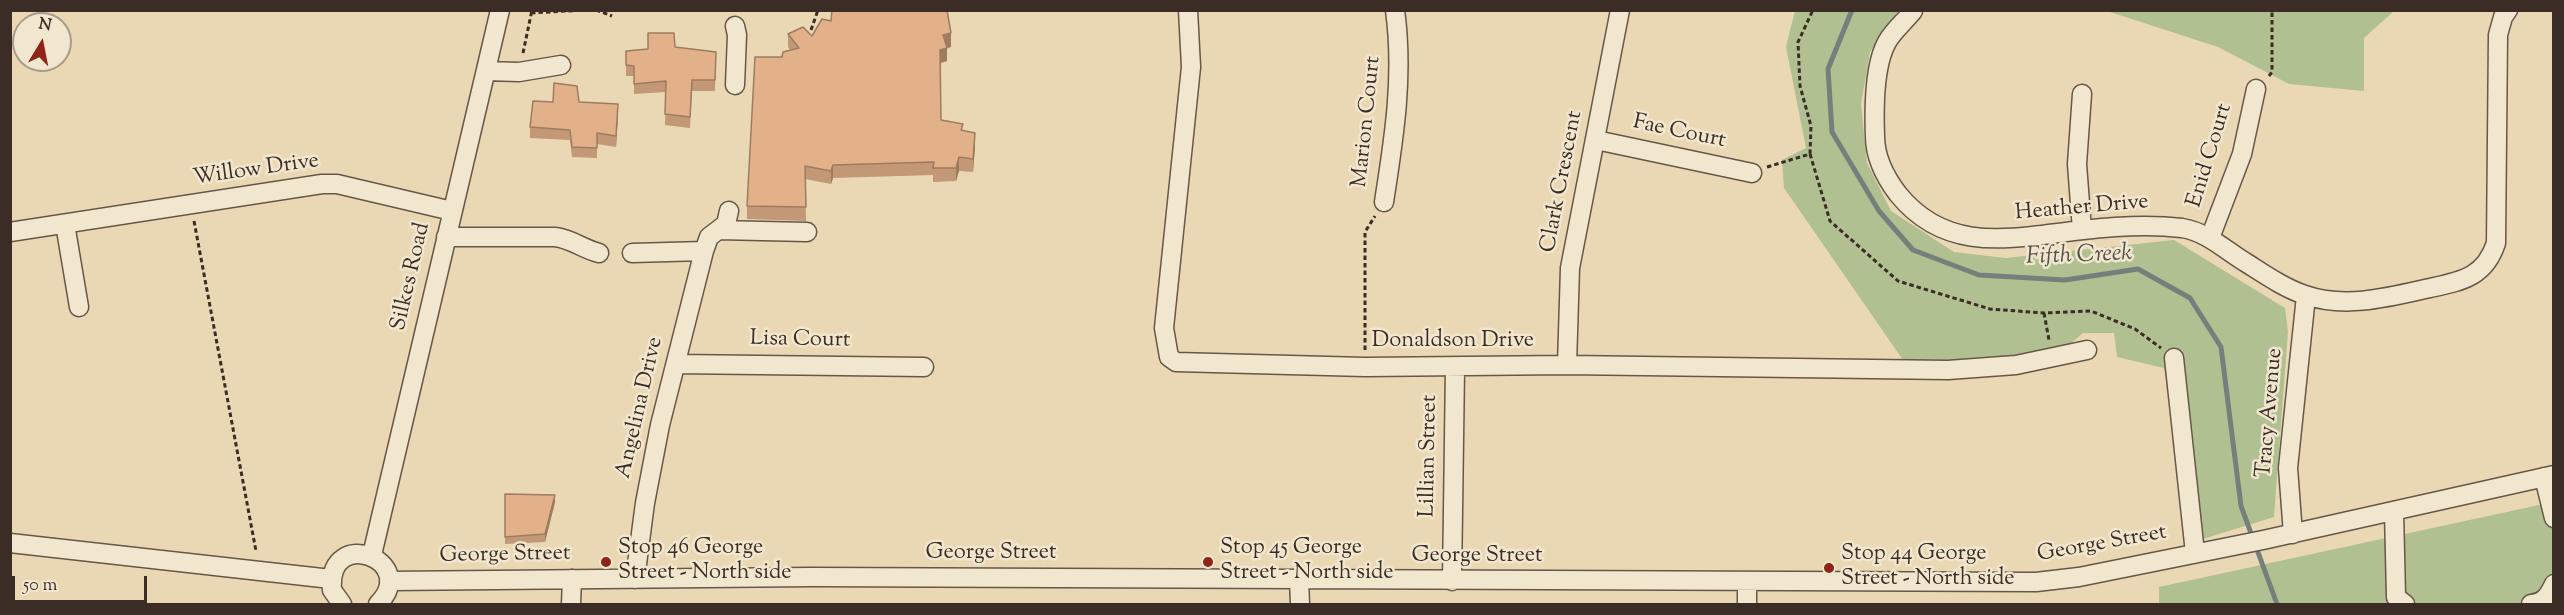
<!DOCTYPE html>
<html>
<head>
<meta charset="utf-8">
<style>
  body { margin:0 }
  #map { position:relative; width:2564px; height:615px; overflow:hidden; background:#e9d8b3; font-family:"Sorts Mill Goudy",serif }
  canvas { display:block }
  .frame { position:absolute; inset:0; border:12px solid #3b2c26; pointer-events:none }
  .north { position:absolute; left:12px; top:12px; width:60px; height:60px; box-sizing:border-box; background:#f1e6ce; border:2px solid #a89c8b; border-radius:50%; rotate:10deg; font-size:16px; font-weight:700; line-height:24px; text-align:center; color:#3b2c26 }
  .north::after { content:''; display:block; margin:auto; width:21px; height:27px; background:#8f2418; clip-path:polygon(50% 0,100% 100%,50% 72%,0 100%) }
  .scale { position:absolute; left:12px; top:576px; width:135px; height:27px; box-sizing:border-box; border:3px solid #3b2c26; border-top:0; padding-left:8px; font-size:18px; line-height:21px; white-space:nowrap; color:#3b2c26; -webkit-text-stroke:4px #f1e6ce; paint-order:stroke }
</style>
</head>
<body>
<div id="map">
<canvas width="2564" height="615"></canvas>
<div class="frame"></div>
<div class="north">N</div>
<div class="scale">50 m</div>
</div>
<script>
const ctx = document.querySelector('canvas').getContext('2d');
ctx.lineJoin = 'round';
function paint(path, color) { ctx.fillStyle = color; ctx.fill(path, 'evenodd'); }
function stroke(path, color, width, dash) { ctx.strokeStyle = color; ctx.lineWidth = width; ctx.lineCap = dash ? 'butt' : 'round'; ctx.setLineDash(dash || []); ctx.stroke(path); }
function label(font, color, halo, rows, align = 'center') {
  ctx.font = font + ' "Sorts Mill Goudy",serif'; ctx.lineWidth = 5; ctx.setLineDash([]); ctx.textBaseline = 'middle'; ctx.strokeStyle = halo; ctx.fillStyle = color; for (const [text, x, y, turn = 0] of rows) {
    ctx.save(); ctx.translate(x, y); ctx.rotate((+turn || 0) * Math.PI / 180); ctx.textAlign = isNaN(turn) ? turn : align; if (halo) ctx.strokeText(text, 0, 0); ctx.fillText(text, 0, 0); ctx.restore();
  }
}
const green = new Path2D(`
  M1795,11H1898L1870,52L1861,104L1867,163L1891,211L1954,252L2006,258L2174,240L2285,308L2288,331L2274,517L2190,543L2164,368L2117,357L2114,333H2083L2068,346L2000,358L1905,363L1784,188L1782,160L1806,148L1786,47Z
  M2107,11L2394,10V11L2364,38V91L2289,84L2218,47Z
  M2553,502V604H2159V587Z`);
const stream = new Path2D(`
  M1852,10L1828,69L1832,132L1879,211L1913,250L1979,275L2065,280L2138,269L2190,298L2221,347L2241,506L2277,604`);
const path = new Path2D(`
  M596,10L612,16
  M531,13L586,10
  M811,30L818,10
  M523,53L532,10
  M2269,76L2272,72V10
  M1810,154L1830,221L1898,281L1990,309L2044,313L2091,311L2135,329L2161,348
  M1767,167L1810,154L1811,126L1800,86L1798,42L1813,10
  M194,221L256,551
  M2044,313L2049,340
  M1365,350V232L1375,216`);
const minor = new Path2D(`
  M1188,10L1191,67L1164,328L1169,357L1176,362L1365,367L1567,365L1948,370L2016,365L2087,350
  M1913,11C1905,21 1893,31 1887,42C1874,65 1874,110 1875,136C1875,157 1885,177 1898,194C1948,256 2015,237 2083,230C2116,226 2149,224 2182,228C2207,232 2225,250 2245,262C2264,274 2284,288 2305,295C2346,309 2390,297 2430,288C2462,281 2485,277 2496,243L2498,35L2503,17L2508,10
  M735,26L737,35L735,85
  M486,71L519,72L561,65
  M1596,140L1752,173
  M1384,202C1394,138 1404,76 1395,10
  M65,224L79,307
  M718,230L807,232
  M2082,230L2077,164L2082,94
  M10,232L322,184H337L452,211
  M446,237H555C572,239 583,249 599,253
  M2210,238L2242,154L2256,89
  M632,253L704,251L709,237L726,224L729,211
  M2174,358L2195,553
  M676,364L924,367
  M1567,365L1570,268L1620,10
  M2544,477L2554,518
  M2394,511L2396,597L2405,604
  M2293,534L2288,468L2306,296
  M10,543L331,579
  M372,555L500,10
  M635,579L645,503L660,425L704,251
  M1299,580L1300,604
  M389,581L812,577L2036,582L2079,577L2263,540L2554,475
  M1452,581L1455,368
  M1747,583V604
  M342,604L332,590C327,524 421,561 378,604
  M571,604L572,579
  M2531,604C2544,603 2549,595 2554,584`);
const wall = new Path2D(`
  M831,21L951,47L947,48V61L941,63V120L963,130L975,147L973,172L959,171L956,181L933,182V175L833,178L831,184L805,179L806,221L747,219V206L782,57L790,50L788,47V34L812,36Z
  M675,47L716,52L715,91H692L690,128L665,125L666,92L634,94V76H626V51Z
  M553,102H579L618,114L616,147L597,144V158L572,157L570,140L530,138V127Z
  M505,494L555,502L545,542L505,544Z`);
const shadedWall = new Path2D(`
  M951,33V47L947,48V61L940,63V50L943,35Z
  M618,104V114L616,147V136Z
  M975,133V147L973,172V159Z
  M959,157V171L956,181V168Z
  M833,165V178L831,184V171Z
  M555,495V502L545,542V534Z`);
const building = new Path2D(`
  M832,10H947L951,33L943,35L947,48L940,50L941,120L963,124L961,130L975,133L973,159L959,157L956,168H933L934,162L833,165L831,171L805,166L806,207L747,206L755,57H782L783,52L799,48L788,34L803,27L812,36L822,19L831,21Z
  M648,33H674L675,47L716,52L715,80H692L690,117L665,114L666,81L634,84V66L626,65V51L648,49Z
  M554,83L577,86L579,102L618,104L616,136L597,133V148L572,147L570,130L530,127L533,101L553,102Z
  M505,494L555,495L545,534L505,537Z`);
const markers = [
  [606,562,6,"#8f2418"],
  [1208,562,6,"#8f2418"],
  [1829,568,6,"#8f2418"]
];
const streetNames = [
  ["Marion Court",1368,122,-84],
  ["Fae Court",1679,133,12],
  ["Enid Court",2211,156,-73],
  ["Willow Drive",256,171,-8],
  ["Clark Crescent",1563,182,-79],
  ["Heather Drive",2082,209,-5],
  ["Silkes Road",412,277,-77],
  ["Lisa Court",800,341,1],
  ["Donaldson Drive",1453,342],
  ["Angelina Drive",641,408,-77],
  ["Tracy Avenue",2271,413,-85],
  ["Lillian Street",1430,456,-89],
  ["George Street",2102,545,-10],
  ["George Street",991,554],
  ["George Street",505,556,-1],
  ["George Street",1477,557]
];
const poiNames = [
  ["Stop 46 George",618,549],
  ["Street - North side",618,574],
  ["Stop 45 George",1220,549],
  ["Street - North side",1220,574],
  ["Stop 44 George",1841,555],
  ["Street - North side",1841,580]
];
const waterNames = [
  ["Fifth Creek",2079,257,-2]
];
paint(green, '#b0c091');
stroke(stream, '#75807c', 5);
stroke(minor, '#665749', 21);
stroke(path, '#3b2c26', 3, [4.5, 3]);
stroke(minor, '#f1e6ce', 18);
paint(wall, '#c29876');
paint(shadedWall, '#9e7c60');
paint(building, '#e2b189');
stroke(building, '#9e7c60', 1.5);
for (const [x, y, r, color] of markers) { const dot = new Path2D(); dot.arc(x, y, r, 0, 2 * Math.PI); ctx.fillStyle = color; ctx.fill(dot); stroke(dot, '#f1e6ce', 2); }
label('22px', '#3b2c26', '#f1e6ce', streetNames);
label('22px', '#3b2c26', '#f1e6ce', poiNames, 'left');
label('italic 24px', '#534f4a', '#f1e6ce', waterNames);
</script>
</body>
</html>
